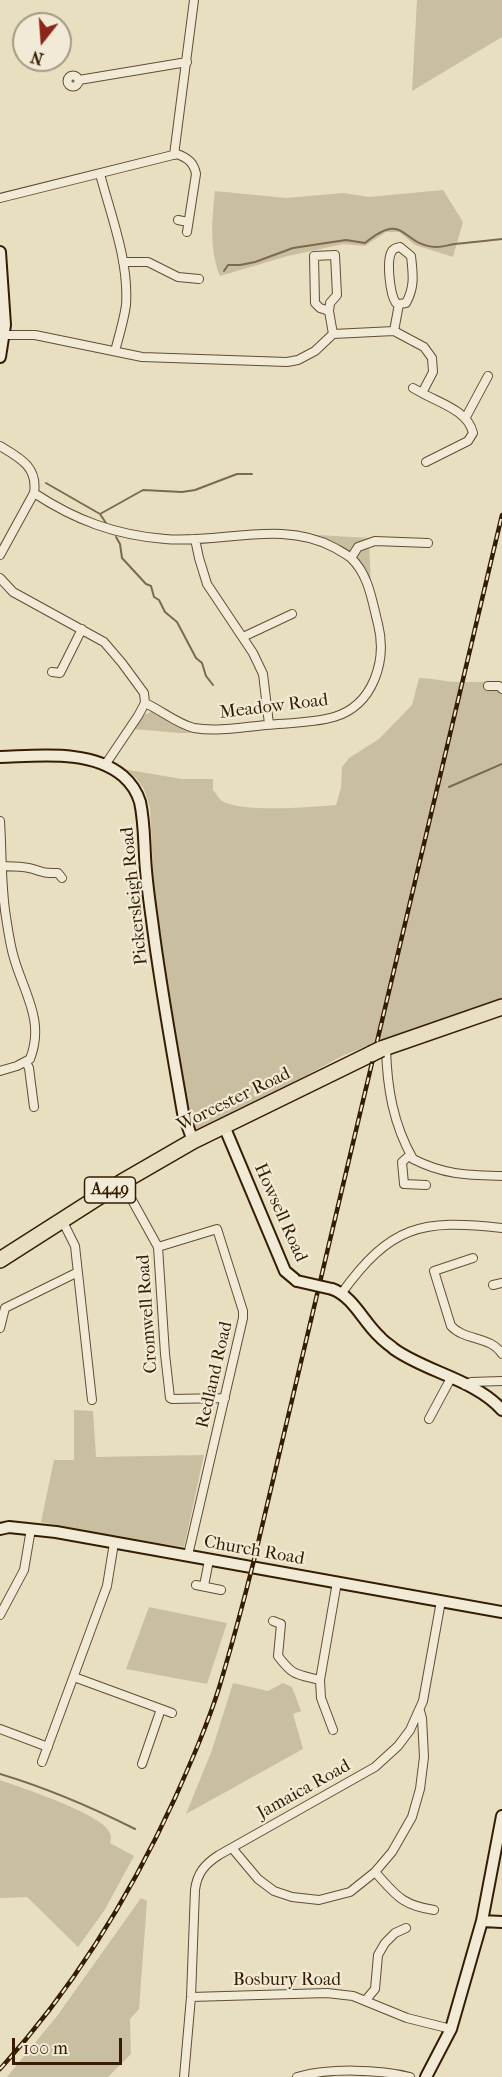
<!DOCTYPE html>
<html>
<head>
<meta charset="utf-8">
<style>
  body { margin:0 }
  #map { position:relative; width:502px; height:2077px; overflow:hidden; background:#e8dfc0; font-family:"IM FELL French Canon",serif }
  canvas { display:block }
  .north { position:absolute; left:12px; top:12px; width:60px; height:60px; box-sizing:border-box; background:#f0ead6; border:2px solid #a69881; border-radius:50%; rotate:197deg; font-size:16px; font-weight:700; line-height:24px; text-align:center; color:#361d01 }
  .north::after { content:''; display:block; margin:auto; width:21px; height:27px; background:#8f2418; clip-path:polygon(50% 0,100% 100%,50% 72%,0 100%) }
  .scale { position:absolute; left:12px; top:2038px; width:110px; height:27px; box-sizing:border-box; border:3px solid #361d01; border-top:0; padding-left:8px; font-size:18px; line-height:21px; white-space:nowrap; color:#361d01; -webkit-text-stroke:4px #f0ead6; paint-order:stroke }
</style>
</head>
<body>
<div id="map">
<canvas width="502" height="2077"></canvas>
<div class="north">N</div>
<div class="scale">100 m</div>
</div>
<script>
const ctx = document.querySelector('canvas').getContext('2d');
ctx.lineJoin = 'round';
function paint(path, color) { ctx.fillStyle = color; ctx.fill(path, 'evenodd'); }
function stroke(path, color, width, dash) { ctx.strokeStyle = color; ctx.lineWidth = width; ctx.lineCap = dash ? 'butt' : 'round'; ctx.setLineDash(dash || []); ctx.stroke(path); }
function label(font, color, halo, rows, align = 'center') {
  ctx.font = font + ' "IM FELL French Canon",serif'; ctx.lineWidth = 4.5; ctx.setLineDash([]); ctx.textBaseline = 'middle'; ctx.strokeStyle = halo; ctx.fillStyle = color; for (const [text, x, y, turn = 0] of rows) {
    ctx.save(); ctx.translate(x, y); ctx.rotate((+turn || 0) * Math.PI / 180); ctx.textAlign = isNaN(turn) ? turn : align; if (halo) ctx.strokeText(text, 0, 0); ctx.fillText(text, 0, 0); ctx.restore();
  }
}
const green = new Path2D(`
  M417,0H502V37L412,91Z
  M443,190L463,222L453,257L415,245L399,232H386L365,246L343,244L288,256L220,276C209,249 212,220 215,191L286,198L344,193L369,197Z
  M302,534L369,538L371,585C351,548 342,545 302,534Z
  M419,678C434,678 445,682 458,682C473,682 487,681 502,683V999L412,1029L344,1055L210,1127L197,1129L189,1122L160,941L154,888L150,808L144,789L136,778L123,769L182,779H213V790C216,793 219,799 222,801C243,813 311,807 336,805L341,788L342,767L349,758L379,739L412,705Z
  M151,712H157L205,733H180L133,729L144,715Z
  M74,1410L93,1411L96,1457L204,1455L184,1547L119,1537L41,1522L54,1460H74Z
  M149,1607L227,1623L207,1684L126,1669Z
  M233,1683L268,1691L283,1683L292,1687L301,1711L293,1714L303,1749L186,1814L212,1750Z
  M0,1780C22,1788 96,1812 108,1830C111,1834 112,1838 110,1843L134,1856L104,1911L78,1947L27,1897L0,1898Z
  M141,1898L147,1901L139,2009L130,2019L131,2054L108,2077H7L57,2016Z`);
const stream = new Path2D(`
  M224,271L228,265H240L255,262L293,248L346,240L365,243C406,209 401,246 436,247C443,247 448,245 455,244C470,242 486,241 502,239
  M46,483L100,514L106,523
  M100,514L143,490L182,492L195,490L237,474H252
  M116,537L120,544L122,558L146,584L151,586L154,597L159,600L165,612L177,622L196,658L202,663L206,676L213,685
  M449,787L502,764
  M0,1774C47,1788 91,1807 135,1829`);
const street = new Path2D(`
  M67.5 81a5.5 5.5 0 1 1 11 0a5.5 5.5 0 1 1-11 0Z
  M79,80L187,62
  M174,155L194,0
  M100,174C111,216 129,261 126,305C124,320 119,336 115,351
  M0,198L177,154C188,158 194,163 196,174L187,232
  M178,220L188,222
  M123,262H148L178,277L199,279
  M329,311L330,303L337,295L335,255L314,256L315,303L320,308L329,311L333,334
  M394,331L399,304L406,303C415,287 413,274 411,256L400,247C396,248 394,248 392,251C386,260 390,295 396,303L399,304
  M4,335H35L142,357L287,362L298,360L315,351L333,334L394,331L424,347L432,358L433,372L422,393C440,403 468,411 473,433L468,441L426,462
  M413,388L422,393
  M466,417L488,376
  M0,446C20,458 38,467 34,493L0,555
  M34,493C75,520 115,535 165,539C220,544 283,519 335,548C340,551 346,554 351,558C369,575 372,601 378,624C387,660 374,705 334,717C313,723 288,723 266,725C243,727 217,732 194,728C177,724 161,710 145,703
  M195,539L199,558L207,584L253,653L263,674L269,724
  M351,558L358,547L375,541L428,543
  M0,578L13,592L104,642L122,663L144,693L145,703L138,716L105,765
  M243,637L292,614
  M52,672L60,673L82,629
  M488,686H499L502,689
  M0,821C2,852 1,887 6,917C8,930 10,945 14,958C24,993 45,1021 30,1059L17,1066L0,1071
  M3,866C13,867 24,866 33,869C45,873 45,873 58,873L62,878
  M386,1048C387,1087 393,1124 413,1159C444,1175 468,1175 502,1176
  M26,1062L29,1068L34,1107
  M410,1155L402,1162L404,1184L426,1185
  M122,1182L158,1247L165,1354L170,1398L172,1399L225,1398
  M63,1222L75,1246L92,1400
  M158,1247L217,1229L243,1311V1318L188,1555
  M473,1258L434,1271L451,1326C465,1341 491,1336 502,1354
  M493,1285L502,1283
  M341,1294C391,1225 421,1219 502,1228
  M0,1328L5,1308L76,1273
  M465,1385L471,1382L502,1381
  M429,1419L451,1378
  M196,1585L221,1590
  M204,1586L209,1560
  M0,1615L24,1570L31,1529
  M273,1621L281,1624L278,1656C293,1676 296,1674 320,1680
  M74,1677L172,1713
  M0,1729L48,1747
  M333,1730L321,1698L320,1680L337,1582
  M42,1762L107,1586L114,1543
  M142,1764L161,1709
  M232,1848L258,1879L274,1891L292,1897L319,1900L350,1892L375,1872L392,1852L412,1817L420,1789L424,1757L422,1718L420,1711
  M375,1872C396,1895 401,1905 434,1910
  M191,1997L327,1993L353,1996L407,2018L451,2029
  M365,2001L375,1989L378,1955L385,1943L395,1933L406,1928
  M184,2077L191,1997L195,1890C197,1873 205,1864 219,1855L375,1767L398,1746L410,1730L423,1701L441,1601
  M297,2077C327,2068 380,2069 410,2077`);
const secondary = new Path2D(`
  M0,252L5,325L0,357
  M0,757C39,756 91,749 123,776C131,783 137,792 140,802C144,820 144,838 145,856C146,878 149,899 152,920C160,984 172,1049 183,1113L193,1141
  M224,1126L285,1271L297,1281
  M332,1289C353,1296 364,1323 380,1337C384,1342 390,1345 394,1349C426,1372 476,1380 502,1410
  M0,1529L9,1527L56,1532L502,1612
  M482,1921L502,1922
  M426,2077L451,2029L482,1921L502,1816`);
const highway = new Path2D(`
  M381,1049L502,1007
  M0,1260L122,1182L193,1141L371,1054`);
const rail = new Path2D(`
  M0,2069C73,1989 130,1896 175,1798C191,1762 207,1726 219,1688C232,1645 244,1600 255,1556L502,515`);
const secondaryBridge = new Path2D(`
  M297,1281L332,1289`);
const highwayBridge = new Path2D(`
  M371,1054L381,1049`);
const shields = [
  [110,1190,51]
];
const shieldNames = [
  ["A449",110,1190]
];
const streetNames = [
  ["Meadow Road",274,707,-7],
  ["Pickersleigh Road",135,896,-96],
  ["Worcester Road",234,1100,-26],
  ["Howsell Road",280,1213,66],
  ["Cromwell Road",148,1314,-94],
  ["Redland Road",215,1375,-77],
  ["Church Road",254,1551,10],
  ["Jamaica Road",304,1790,-29],
  ["Bosbury Road",287,1981]
];
paint(green, '#cabea0');
stroke(stream, '#7c6a4d', 2);
stroke(street, '#624e31', 10);
stroke(secondary, '#361d01', 14);
stroke(highway, '#361d01', 18);
stroke(street, '#f0ead6', 8);
stroke(secondary, '#f0ead6', 10);
stroke(highway, '#e8dfc0', 15);
stroke(rail, '#361d01', 4.5);
stroke(rail, '#f0ead6', 2, [7]);
stroke(secondaryBridge, '#361d01', 14, []);
stroke(highwayBridge, '#361d01', 18, []);
stroke(secondaryBridge, '#f0ead6', 10);
stroke(highwayBridge, '#e8dfc0', 15);
for (const [x, y, w] of shields) { const box = new Path2D(); box.roundRect(x - w / 2, y - 13, w, 26, 4.5); ctx.fillStyle = '#f0ead6'; ctx.fill(box); stroke(box, '#361d01', 1.5); }
label('bold 16px', '#361d01', null, shieldNames);
label('18px', '#361d01', '#f0ead6', streetNames);
</script>
</body>
</html>
